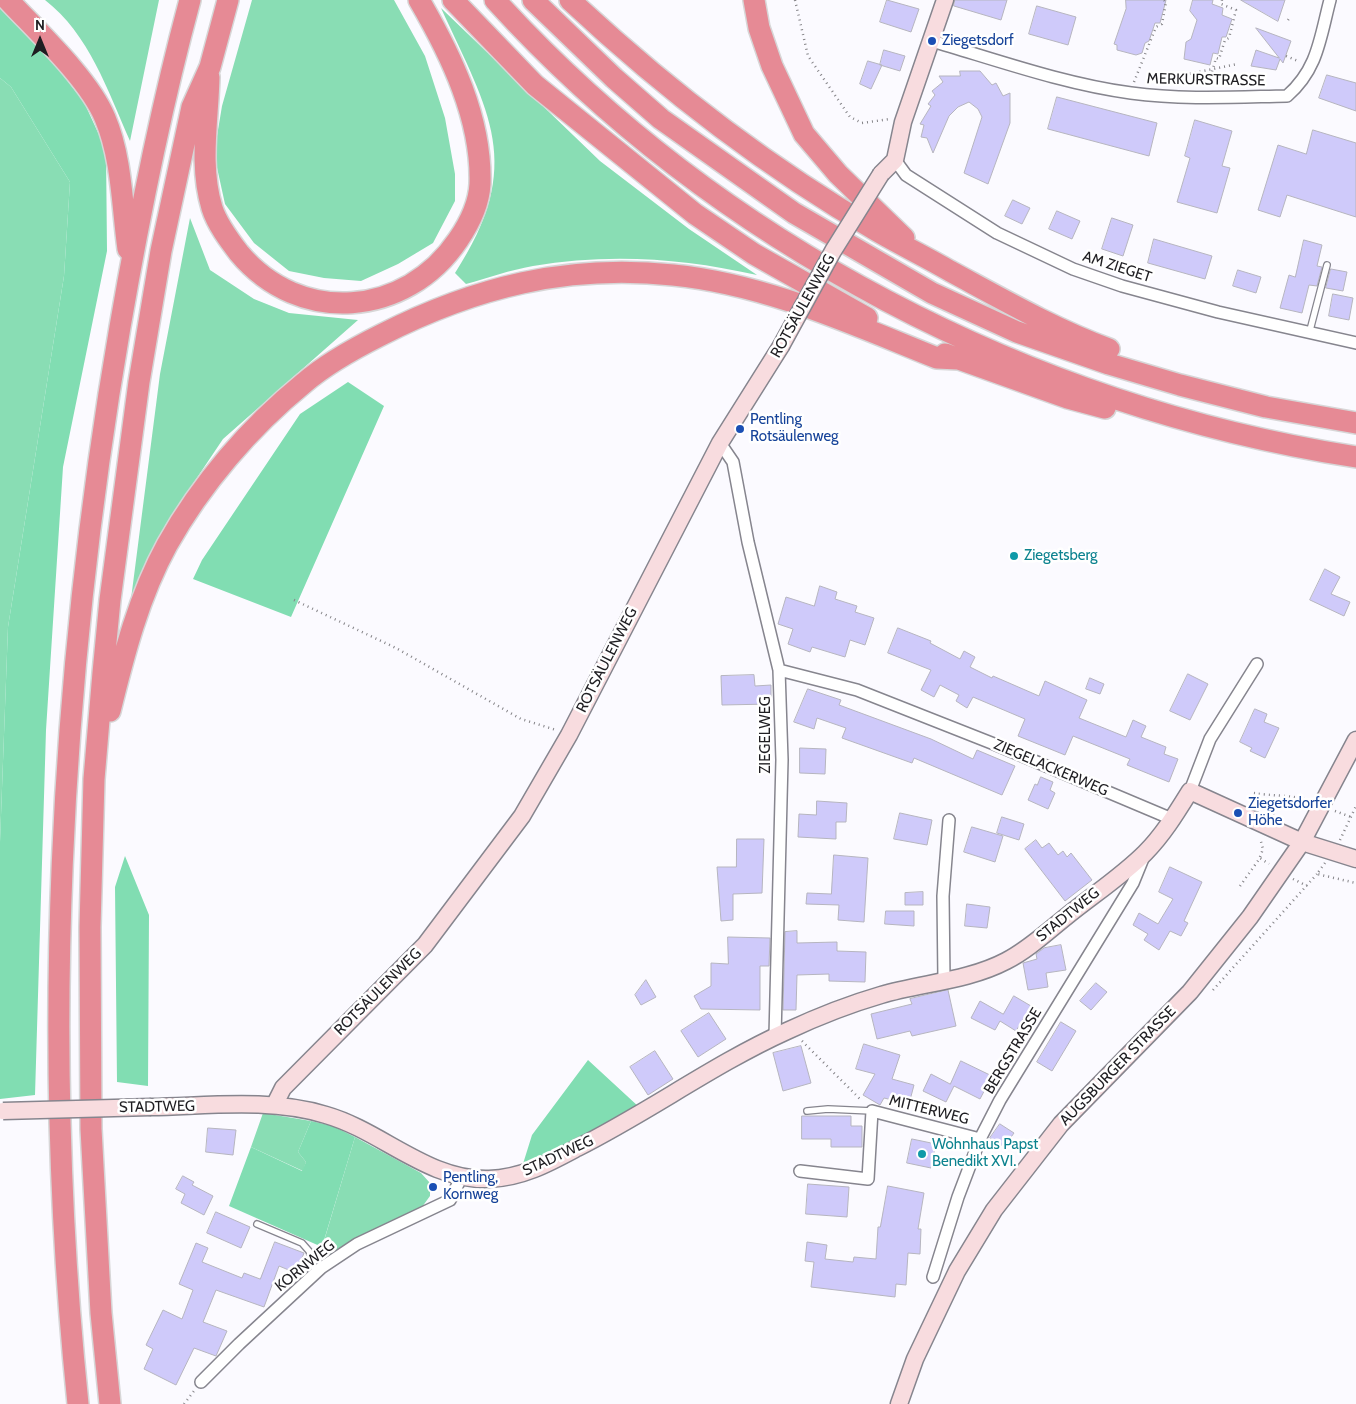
<!DOCTYPE html>
<html>
<head>
<meta charset="utf-8">
<style>
  body { margin:0 }
  #map { position:relative; width:1356px; height:1404px; overflow:hidden; background:#fbfaff; font-family:Cabin,sans-serif }
  canvas { display:block }
  .north { position:absolute; left:15px; top:15px; width:50px; height:50px; -webkit-text-stroke:4px #fff; paint-order:stroke; rotate:0deg; font-size:14px; font-weight:700; line-height:20px; text-align:center; color:#1f1e22 }
  .north::after { content:''; display:block; margin:auto; width:18px; height:22px; background:#1f1e22; clip-path:polygon(50% 0,100% 100%,50% 72%,0 100%) }
</style>
</head>
<body>
<div id="map">
<canvas width="1356" height="1404"></canvas>
<div class="north">N</div>
</div>
<script>
const ctx = document.querySelector('canvas').getContext('2d');
ctx.lineJoin = 'round';
function paint(path, color) { ctx.fillStyle = color; ctx.fill(path, 'evenodd'); }
function stroke(path, color, width, dash) { ctx.strokeStyle = color; ctx.lineWidth = width; ctx.lineCap = dash ? 'butt' : 'round'; ctx.setLineDash(dash || []); ctx.stroke(path); }
function label(font, color, halo, rows, align = 'center') {
  ctx.font = font + ' Cabin,sans-serif'; ctx.lineWidth = 5; ctx.setLineDash([]); ctx.textBaseline = 'middle'; ctx.strokeStyle = halo; ctx.fillStyle = color; for (const [text, x, y, turn = 0] of rows) {
    ctx.save(); ctx.translate(x, y); ctx.rotate((+turn || 0) * Math.PI / 180); ctx.textAlign = isNaN(turn) ? turn : align; if (halo) ctx.strokeText(text, 0, 0); ctx.fillText(text, 0, 0); ctx.restore();
  }
}
const green = new Path2D(`
  M45,0H159L130,141C108,91 89,34 45,0Z
  M252,0H394L425,56L445,118L455,174V201L433,243L398,264L361,281L324,278L289,271L254,243L225,204L214,154L222,106Z
  M441,8L600,161L689,229L757,275C683,258 608,253 533,266C510,270 488,278 466,284L455,273C526,164 489,113 441,8Z
  M0,78L11,87L70,182L64,276L8,627L0,842Z
  M190,218L210,270L254,299L289,313L358,320L223,439L166,524L131,599L160,374Z
  M263,1113L311,1121L298,1152L306,1162L303,1171L251,1147Z
  M355,1137L421,1173L430,1183V1196L422,1207L318,1261Z`);
const forest = new Path2D(`
  M0,7L52,61L84,102L106,150L107,251L63,467L46,730L35,1095L0,1099V842L8,627L64,276L70,182L11,87L0,78Z
  M348,382L384,406L291,617L193,579L202,560L300,414Z
  M125,856L149,915L148,1086L117,1082L115,887Z
  M588,1060L639,1107L548,1156L522,1167L532,1135Z
  M311,1121L333,1126L355,1137L322,1247L229,1206L251,1147L302,1171L306,1162L298,1152Z`);
const building = new Path2D(`
  M887,0L919,9L911,32L880,22Z
  M955,0H1007L1001,20L954,6Z
  M1126,0H1166L1160,23H1155L1149,41L1145,43L1142,53L1136,55L1117,50V45L1114,44L1126,9Z
  M1193,0H1213L1212,4L1223,8L1222,15L1232,19L1226,37H1222L1218,54L1213,53L1210,65L1184,59L1186,42L1191,39L1197,20L1190,11Z
  M1241,0H1285L1278,21Z
  M1037,6L1076,17L1068,45L1029,34Z
  M1256,28L1291,41L1283,63L1280,59L1276,70L1251,66L1256,50L1279,58Z
  M884,50L905,56L900,71L880,65Z
  M868,61L882,65L871,89L860,84Z
  M960,71H980L992,85L996,83L1003,96L1010,93V123L988,184L964,173L982,117L978,109L969,102L958,107L949,116L933,153L927,138L921,137L924,125L920,124L931,106L928,104L935,95L932,91L943,82L939,76H960Z
  M1327,75L1356,83V111L1319,98Z
  M1057,97L1157,123L1149,156L1048,129Z
  M1195,120L1232,131L1222,166L1230,168L1217,213L1177,202L1190,158L1185,156Z
  M1313,130L1356,143V217L1287,195L1280,217L1258,210L1278,145L1306,154Z
  M1013,200L1030,208L1022,224L1005,216Z
  M1057,211L1080,221L1072,239L1049,229Z
  M1112,218L1133,225L1123,256L1102,249Z
  M1154,239L1212,256L1205,279L1148,263Z
  M1304,240L1322,245L1317,266L1322,267L1317,286L1309,285L1302,313L1280,308L1289,275L1295,277Z
  M1331,269L1347,272L1343,291L1326,288Z
  M1238,270L1261,277L1256,293L1233,286Z
  M1333,294L1353,298L1349,320L1329,316Z
  M1325,569L1340,577L1331,594L1350,602L1344,616L1310,600Z
  M820,586L837,592L835,599L857,606L855,612L874,618L865,645L850,640L845,657L812,647L810,652L788,644L793,629L778,624L786,597L814,606Z
  M898,628L931,641L930,643L960,659L964,651L975,657L970,667L992,678L993,676L1039,696L1045,681L1087,700L1079,718L1126,737L1133,720L1146,726L1141,737L1166,747L1164,754L1178,759L1169,782L1127,765L1130,759L1073,736L1065,755L1018,736L1025,719L973,697L967,708L956,701L959,695L940,685L934,697L921,690L931,670L888,653Z
  M1188,674L1208,684L1190,720L1170,711Z
  M754,675L755,686L771,685V704L722,705L721,676Z
  M1090,678L1104,684L1100,694L1086,689Z
  M808,689L841,700L839,705L931,739L973,759L977,750L1015,766L1002,795L914,758L912,763L842,738L846,728L817,718L814,729L794,722Z
  M1255,709L1267,714L1264,722L1279,728L1265,758L1250,751L1252,748L1240,742Z
  M800,748L826,749L825,774L800,773Z
  M1041,777L1053,782L1050,790L1055,793L1048,809L1028,800L1035,784L1037,785Z
  M817,801L847,803L846,822H836V839L798,837L799,814L816,815Z
  M900,813L932,820L927,845L894,839Z
  M1002,817L1024,824L1019,840L997,833Z
  M972,827L1003,836L995,862L964,852Z
  M737,839H764L762,893L733,894V920L721,921L717,867H736Z
  M1036,840L1042,848L1049,843L1058,855L1063,851L1067,857L1071,853L1092,880L1065,901L1025,849Z
  M834,855L868,858L864,922L838,920L839,905L806,904L807,893L831,894Z
  M1170,867L1202,882L1184,921L1188,923L1181,936L1170,931L1159,950L1144,940L1148,934L1133,925L1139,913L1158,924L1173,899L1159,892Z
  M923,892V905H905V893Z
  M967,904L990,907L987,928L965,926Z
  M886,911H914V926L885,924Z
  M797,931V943L837,942V951L866,952L865,982L829,981V974L797,975L796,1010H783L785,932Z
  M728,937L770,938L769,966H760V1010L701,1009L694,996L711,986V963L728,964Z
  M1061,945L1066,970L1046,973L1048,987L1028,990L1023,963L1037,959L1036,954L1044,948Z
  M646,980L656,997L641,1005L635,995Z
  M1096,983L1107,992L1091,1010L1080,1001Z
  M948,990L956,1026L912,1036L910,1031L877,1039L871,1014L912,1004L910,999Z
  M1014,996L1031,1006L1016,1031L1000,1021L995,1030L971,1018L980,1001L1003,1014Z
  M709,1013L726,1039L698,1057L681,1031Z
  M1061,1022L1076,1031L1052,1071L1037,1062Z
  M864,1044L900,1055L892,1079L914,1085L909,1104L884,1098L880,1105L863,1095L875,1074L856,1069Z
  M801,1046L811,1083L783,1091L773,1053Z
  M655,1051L673,1079L648,1095L630,1067Z
  M961,1061L992,1076L980,1099L954,1086L946,1102L923,1091L931,1074L950,1084Z
  M802,1116H851V1126H862V1147H831V1139H802Z
  M1000,1124L1014,1133L1004,1147L990,1138Z
  M208,1128L236,1130L233,1155L206,1152Z
  M912,1139L936,1144L931,1168L907,1163Z
  M183,1176L194,1182L192,1185L213,1196L204,1215L181,1203L185,1194L176,1189Z
  M808,1184L849,1187L847,1217L806,1214Z
  M888,1186L924,1193L918,1229H921L920,1254L908,1253L906,1285L896,1284L895,1297L811,1287L814,1262L805,1261L807,1242L827,1245L825,1259L853,1262L854,1257L876,1259L878,1227H880Z
  M216,1212L250,1227L241,1248L207,1233Z
  M275,1242L304,1253L296,1273L279,1266L264,1307L216,1290L203,1322L227,1331L216,1356L194,1348L176,1385L144,1369L153,1349L146,1345L163,1310L182,1319L193,1290L179,1284L196,1243L208,1248L202,1262L242,1278L244,1273L260,1279Z`);
const path = new Path2D(`
  M795,0L808,56L850,117L862,123L890,119
  M1288,20L1291,16
  M1286,56L1298,61
  M1165,73L1184,75L1237,64
  M1134,82L1156,27L1162,24L1166,2L1164,0
  M1208,86L1216,58L1219,59L1225,40L1229,38L1236,10L1221,4L1222,0
  M294,600L396,648L521,719L556,730
  M1254,793C1270,796 1294,795 1307,800
  M1335,811L1351,817
  M1273,814L1282,797
  M1340,840L1356,806
  M1260,857L1263,849L1260,838
  M1325,863L1317,874L1356,883
  M1293,879L1307,886
  M1240,886L1260,858L1269,864
  M1213,990L1317,874
  M802,1041L862,1101
  M184,1404L194,1391`);
const lane = new Path2D(`
  M1309,334L1327,265
  M807,1111L828,1109L872,1111
  M257,1224L302,1243L309,1251L316,1273`);
const street = new Path2D(`
  M932,41C997,60 1064,84 1131,93C1183,100 1235,97 1287,96C1318,69 1320,38 1330,0
  M895,160L906,175L997,233L1073,269L1122,286L1218,312L1356,343
  M720,443L733,462L748,542L779,670L782,760L775,1036
  M779,670L857,690L994,744L1172,819
  M1190,791L1210,739L1257,664
  M944,980L943,896L949,820
  M800,1171L868,1179L872,1111L980,1139
  M933,1277L958,1197L980,1139L1000,1100L1133,883L1144,856
  M201,1382L239,1344L321,1268L357,1244L450,1200L462,1176`);
const secondary = new Path2D(`
  M881,174L895,160L903,122L945,0
  M275,1104L283,1088L425,945L522,816L569,735L720,443L781,346
  M151,1107C209,1106 270,1098 326,1115C382,1131 428,1181 489,1179C522,1178 549,1163 577,1148C649,1112 714,1064 787,1031C817,1017 850,1004 881,995C921,983 968,981 1006,961C1028,950 1048,931 1067,916C1093,895 1122,876 1145,853C1163,835 1177,812 1190,791L1302,842L1356,859
  M899,1404L915,1359L957,1271L994,1210L1061,1124L1190,992L1250,917L1302,842L1356,740`);
const highway = new Path2D(`
  M8,0C37,31 89,79 105,118C122,158 122,206 128,249
  M453,0L535,85L695,214L754,254L867,318
  M495,0C717,244 1031,406 1356,457
  M533,0L614,78L661,119L794,213L932,293L1017,332L1109,364L1180,385L1266,407L1356,423
  M570,0C663,87 767,167 877,231C901,245 926,257 950,271C1002,299 1054,329 1109,349
  M754,0L759,28L772,66L804,134L838,174L904,238
  M209,77C208,121 199,165 212,208C217,224 229,240 239,253C300,326 406,317 458,240C469,224 479,204 480,184C482,119 451,55 419,0
  M945,354L1068,398L1105,408
  M110,711C124,654 139,596 167,545C201,484 250,427 304,383C326,364 355,348 381,335C475,287 567,264 673,275C765,284 852,324 937,358L958,359
  M78,1404C41,1047 59,680 120,327C139,217 161,107 190,0
  M110,1404L101,1313L91,1129L90,927L94,779L103,673L110,600L139,382L161,251L192,107L210,67L228,0`);
const secondaryBridge = new Path2D(`
  M781,346L833,251L881,174
  M3,1111L151,1107`);
const markers = [
  [932,41,5,"#1a4fb4"],
  [740,429,5,"#1a4fb4"],
  [1014,556,5,"#0f9aa8"],
  [1238,813,5,"#1a4fb4"],
  [922,1154,5,"#0f9aa8"],
  [433,1187,5,"#1a4fb4"]
];
const transitNames = [
  ["Ziegetsdorf",942,41],
  ["Pentling",750,420],
  ["Rotsäulenweg",750,437],
  ["Ziegetsdorfer",1248,804],
  ["Höhe",1248,821],
  ["Pentling,",443,1178],
  ["Kornweg",443,1195]
];
const streetNames = [
  ["MERKURSTRASSE",1206,80,1],
  ["AM ZIEGET",1117,267,18],
  ["ROTSÄULENWEG",803,306,-61],
  ["ROTSÄULENWEG",607,660,-63],
  ["ZIEGELWEG",766,735,-90],
  ["ZIEGELACKERWEG",1051,768,23],
  ["STADTWEG",1068,915,-39],
  ["ROTSÄULENWEG",378,992,-45],
  ["BERGSTRASSE",1013,1051,-59],
  ["AUGSBURGER STRASSE",1118,1066,-46],
  ["STADTWEG",157,1107,-1],
  ["MITTERWEG",929,1110,14],
  ["STADTWEG",558,1156,-25],
  ["KORNWEG",305,1266,-39]
];
const cultureNames = [
  ["Ziegetsberg",1024,556],
  ["Wohnhaus Papst",932,1145],
  ["Benedikt XVI.",932,1162]
];
paint(green, '#89ddb4');
paint(forest, '#81ddb2');
paint(building, '#cfcafa');
stroke(building, '#b6b5bf', 1);
stroke(lane, '#86858e', 8);
stroke(street, '#86858e', 14);
stroke(secondary, '#86858e', 19);
stroke(highway, '#d7d6d7', 24);
stroke(path, '#848387', 2.5, [1, 4]);
stroke(lane, '#fff', 5.5);
stroke(street, '#fff', 11);
stroke(secondary, '#f8dcdf', 16);
stroke(highway, '#e68a95', 21);
stroke(secondaryBridge, '#86858e', 19, []);
stroke(secondaryBridge, '#f8dcdf', 16);
for (const [x, y, r, color] of markers) { const dot = new Path2D(); dot.arc(x, y, r, 0, 2 * Math.PI); ctx.fillStyle = color; ctx.fill(dot); stroke(dot, '#fff', 2); }
label('15px', '#164399', '#fff', transitNames, 'left');
label('15px', '#1f1e22', '#fff', streetNames);
label('15px', '#0d838f', '#fff', cultureNames, 'left');
</script>
</body>
</html>
